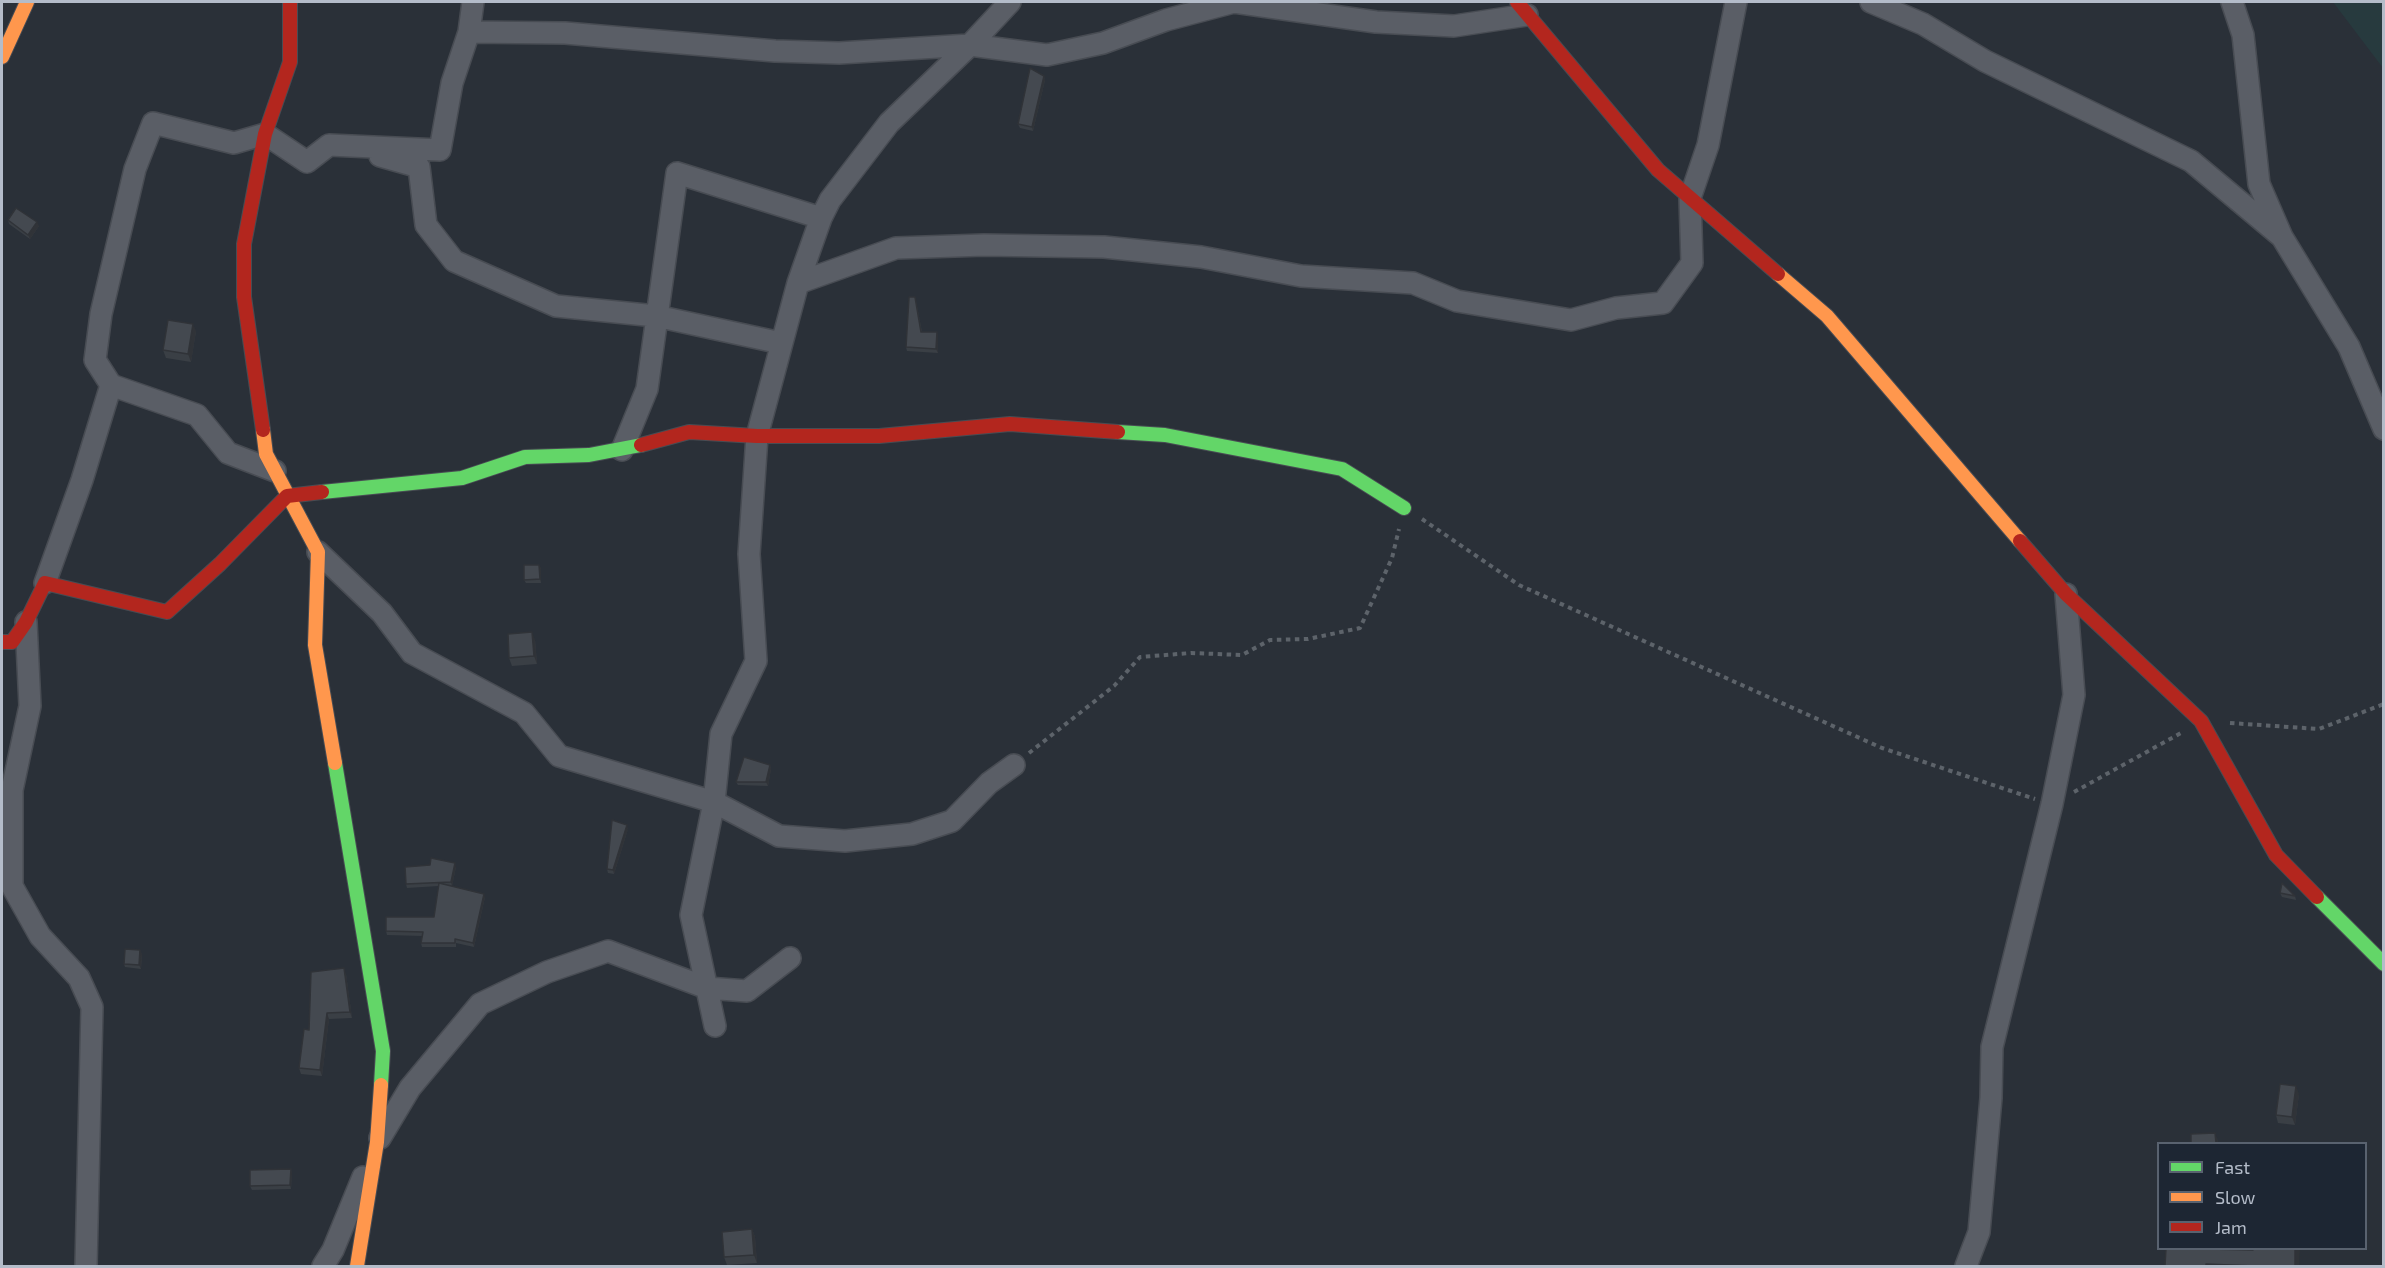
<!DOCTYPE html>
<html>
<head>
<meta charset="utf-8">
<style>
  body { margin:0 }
  #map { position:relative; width:2385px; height:1268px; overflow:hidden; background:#2a3038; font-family:"Exo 2",sans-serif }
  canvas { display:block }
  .frame { position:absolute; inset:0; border:3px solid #b4bcc9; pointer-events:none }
  .legend { position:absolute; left:2157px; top:1142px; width:210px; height:108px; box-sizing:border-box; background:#1d2633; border:2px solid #59626f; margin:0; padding:8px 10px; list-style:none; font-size:18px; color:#b4bcc9 }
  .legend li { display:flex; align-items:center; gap:12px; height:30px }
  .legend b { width:30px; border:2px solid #59626f }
</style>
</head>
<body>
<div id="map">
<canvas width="2385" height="1268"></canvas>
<div class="frame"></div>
<ul class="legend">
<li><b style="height:8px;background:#63d668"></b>Fast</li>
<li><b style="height:8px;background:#ff974d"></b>Slow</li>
<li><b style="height:8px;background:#b3261e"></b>Jam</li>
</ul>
</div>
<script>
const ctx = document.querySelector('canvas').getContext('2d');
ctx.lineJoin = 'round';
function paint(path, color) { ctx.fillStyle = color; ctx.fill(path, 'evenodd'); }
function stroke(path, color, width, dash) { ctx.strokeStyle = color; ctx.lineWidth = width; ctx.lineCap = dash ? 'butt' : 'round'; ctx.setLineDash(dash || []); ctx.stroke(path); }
const green = new Path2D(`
  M2333,2H2383V68Z`);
const path = new Path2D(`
  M1422,519L1519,585L1882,748L2035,799
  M2230,723L2319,729L2384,704
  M1029,753L1114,686L1140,657L1191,653L1242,655L1270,640L1308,639L1360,628L1392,558L1399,529
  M2074,792L2181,733`);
const street = new Path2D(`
  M1871,2L1923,24L1985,61L2191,161L2282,237
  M2232,2L2243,35L2259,184L2282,237L2349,347L2384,429
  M469,32L565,33L775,51L839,53L970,45L1047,55L1103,43L1166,20L1234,2L1376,22L1454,26L1527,15
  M380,156L419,167L426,225L454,261L556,306L656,316L781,343
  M798,283L896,248L984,245L1104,247L1201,257L1301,276L1413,283L1457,301L1571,320L1616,308L1663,303L1692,263L1690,198L1708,145L1736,2
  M622,450L647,389L677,173L821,218
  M275,471L228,453L197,415L111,385L95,360L101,314L135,169L153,123L234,143L265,134L307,162L329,145L440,150L452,83L469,32L473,2
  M318,552L382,613L412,653L524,713L559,756L714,802L779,836L845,841L912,834L952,821L989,783L1014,765
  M45,583L82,480L111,385
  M26,622L30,706L12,790V886L40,936L79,978L92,1007L86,1266
  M715,1026L691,915L714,802L721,734L756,661L749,554L757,436L798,283L821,218L830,200L889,123L970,45L1010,2
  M380,1138L410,1088L480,1004L547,972L608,951L707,988L747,991L790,958
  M323,1266L333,1250L363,1177
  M1966,1266L1979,1232L1991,1098L1992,1047L2052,804L2074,695L2066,594`);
const fast = new Path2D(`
  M1118,432L1165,435L1342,469L1404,508
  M322,492L462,478L525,457L589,455L641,445
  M335,763L383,1051L381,1085
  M2317,897L2384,964`);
const slow = new Path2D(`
  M2,57L27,2
  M1778,274L1827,316L2020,541
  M263,430L266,454L318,552L315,645L335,763
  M357,1266L377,1142L381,1085`);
const jam = new Path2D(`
  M1517,2L1658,170L1778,274
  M263,430L244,297V244L265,134L290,62V2
  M641,445L689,432L757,436H879L1010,424L1118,432
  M2020,541L2066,594L2201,721L2276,855L2317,897
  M2,642H12L26,622L45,583L167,612L220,564L287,496L322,492`);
const wall = new Path2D(`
  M1044,76L1045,80L1033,131L1020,128L1018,124Z
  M8,220L39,226L30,239L9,224Z
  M916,301L922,332H937L938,336V353L907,351L906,347Z
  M196,331L191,362L166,358L163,350Z
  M541,568V583H526L524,580Z
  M535,640L537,664L512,666L509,658Z
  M770,765L771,769L768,786L738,785L736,782Z
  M628,829L614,874L608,873L607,869Z
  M456,867L452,886L485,897L474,947L456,943V947H422L421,943L422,936L387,935L386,931L434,917L439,886L407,888L406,884Z
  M2280,893L2295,896L2296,900L2282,897Z
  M142,954L141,969L125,967L124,964Z
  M346,974L352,1018L329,1019L322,1076L301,1074L299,1068L309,1030Z
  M2299,1094L2295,1125L2278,1123L2276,1115Z
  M291,1169L292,1173L291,1189L252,1190L250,1186Z
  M752,1229L755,1237L757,1263L727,1265L724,1257Z
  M2166,1248H2212V1249L2299,1266H2165Z`);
const shadedWall = new Path2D(`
  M1044,76L1045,80L1033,131L1032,127Z
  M37,222L39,226L30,239L28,235Z
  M193,324L196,331L191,362L188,354Z
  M937,332L938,336V353L936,349Z
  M539,565L541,568V583L540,579Z
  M532,632L535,640L537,664L534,656Z
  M770,765L771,769L768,786L766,782Z
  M627,825L628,829L614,874L613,870Z
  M455,863L456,867L452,886L451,882Z
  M484,894L485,897L474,947L473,943Z
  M140,950L142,954L141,969L139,965Z
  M344,968L346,974L352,1018L350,1012Z
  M327,1013L329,1019L322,1076L320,1070Z
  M2296,1086L2299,1094L2295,1125L2292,1117Z
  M2215,1133L2218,1140V1143H2216Z
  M291,1169L292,1173L291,1189L290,1185Z
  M752,1229L755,1237L757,1263L754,1255Z
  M2295,1248H2300L2299,1266H2295Z`);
const building = new Path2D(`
  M1030,68L1044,76L1032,127L1018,124Z
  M16,208L37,222L28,235L8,220Z
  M909,297H915L921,332H937L936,349L906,347Z
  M168,320L193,324L188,354L163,350Z
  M524,565H539L540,579L524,580Z
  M532,632L534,656L509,658L508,634Z
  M744,757L770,765L766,782H736Z
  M612,820L627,825L613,870L607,869Z
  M431,858L455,863L451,882L406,884L405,867L430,865Z
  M439,883L484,894L473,943L455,939V943H421L423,932L386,931V917H434Z
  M2282,883L2295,896L2280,893Z
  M125,949L140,950L139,965L124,964Z
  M344,968L350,1012L327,1013L320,1070L299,1068L304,1029L309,1030L311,972Z
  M2280,1084L2296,1086L2292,1117L2276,1115Z
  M2215,1133L2216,1143H2191V1134Z
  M291,1169L290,1185L250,1186V1170Z
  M752,1229L754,1255L724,1257L722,1232Z
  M2166,1248H2207V1249L2253,1250V1248H2295V1266H2254L2206,1264V1266H2165Z`);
paint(green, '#273a3e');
stroke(street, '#484c53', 24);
stroke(fast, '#484c53', 16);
stroke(slow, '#484c53', 16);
stroke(jam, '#484c53', 16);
stroke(path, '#5d636a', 4, [4.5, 4.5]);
stroke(street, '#5a5e66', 21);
stroke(fast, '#63d668', 14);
stroke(slow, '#ff974d', 14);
stroke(jam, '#b3261e', 14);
paint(wall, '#3a3f45');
paint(shadedWall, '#303338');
paint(building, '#444950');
stroke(building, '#303338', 1.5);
</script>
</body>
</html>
